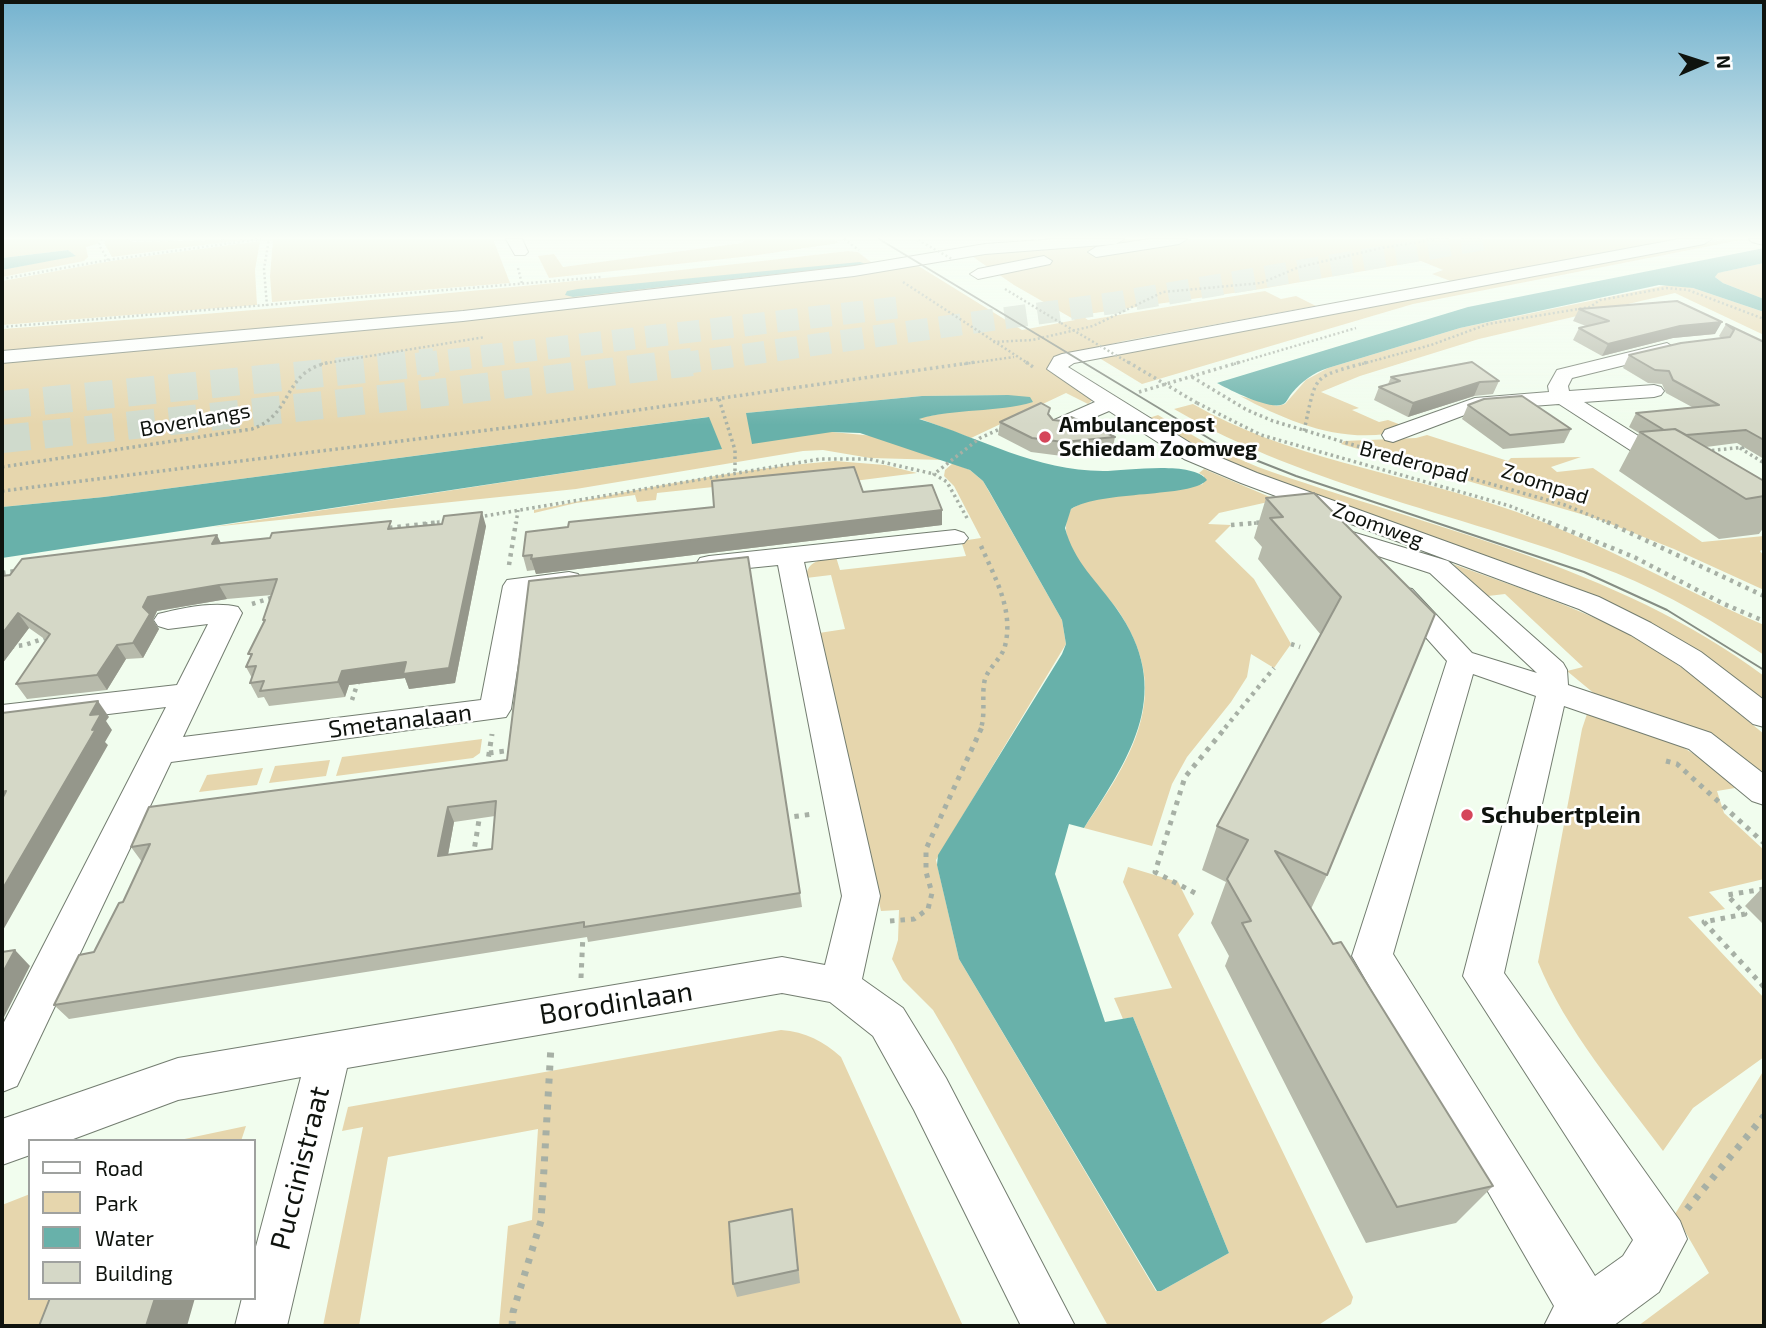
<!DOCTYPE html>
<html>
<head>
<meta charset="utf-8">
<style>
  body { margin:0 }
  #map { position:relative; width:1766px; height:1328px; overflow:hidden; background:#f1fdee; font-family:"Exo 2",sans-serif }
  canvas { display:block }
  .frame { position:absolute; inset:0; border:4px solid #0f130e; pointer-events:none }
  .legend { position:absolute; left:28px; top:1139px; width:228px; height:161px; box-sizing:border-box; background:#fff; border:2px solid #9fa19f; margin:0; padding:9px 12px; list-style:none; font-size:21px; color:#0f130e }
  .legend li { display:flex; align-items:center; gap:14px; height:35px }
  .legend b { width:35px; border:2px solid #9fa19f }
  .north { position:absolute; left:1668px; top:28px; width:70px; height:70px; -webkit-text-stroke:5px #fff; paint-order:stroke; rotate:87deg; font-size:19px; font-weight:700; line-height:28px; text-align:center; color:#0f130e }
  .north::after { content:''; display:block; margin:auto; width:24px; height:32px; background:#0f130e; clip-path:polygon(50% 0,100% 100%,50% 72%,0 100%) }
</style>
</head>
<body>
<div id="map">
<canvas width="1766" height="1328"></canvas>
<div class="frame"></div>
<ul class="legend">
<li><b style="height:9px;background:#fff"></b>Road</li>
<li><b style="height:19px;background:#e6d6ad"></b>Park</li>
<li><b style="height:19px;background:#68b1aa"></b>Water</li>
<li><b style="height:19px;background:#d5d8c7"></b>Building</li>
</ul>
<div class="north">N</div>
</div>
<script>
const ctx = document.querySelector('canvas').getContext('2d');
ctx.lineJoin = 'round';
function paint(path, color) { ctx.fillStyle = color; ctx.fill(path, 'evenodd'); }
function stroke(path, color, width, dash) { ctx.strokeStyle = color; ctx.lineWidth = width; ctx.lineCap = dash ? 'butt' : 'round'; ctx.setLineDash(dash || []); ctx.stroke(path); }
function label(font, color, halo, rows, align = 'center') {
  ctx.font = font + ' "Exo 2",sans-serif'; ctx.lineWidth = 5; ctx.setLineDash([]); ctx.textBaseline = 'middle'; ctx.strokeStyle = halo; ctx.fillStyle = color; for (const [text, x, y, turn = 0] of rows) {
    ctx.save(); ctx.translate(x, y); ctx.rotate((+turn || 0) * Math.PI / 180); ctx.textAlign = isNaN(turn) ? turn : align; if (halo) ctx.strokeText(text, 0, 0); ctx.fillText(text, 0, 0); ctx.restore();
  }
}
const green = new Path2D(`
  M2,239H98L99,243L86,247L88,257L84,261L2,277V270L75,255L68,250L2,258Z
  M106,239H127L134,242L249,239L112,257L104,243Z
  M273,239H493L510,283L272,302L270,276Z
  M743,239H834L839,243L751,256L549,278L538,256L554,254L563,267L742,243L744,241Z
  M1059,239H1692L1453,282L1432,274L1443,270L1421,261L1261,289L1081,315L1088,320L1265,291L1281,299L1296,296L1316,306L1124,341L1053,358L1049,367L1094,399L1088,404L1066,393L971,438L918,418L956,411L1008,395L922,396L746,413L832,432L874,436L944,460L870,458L823,450L803,451L576,489L212,527L721,449L708,417L104,497L2,507V329C284,309 567,285 848,251L858,252L881,270L912,262L1022,330L1075,320L1014,285L960,248Z
  M1727,239H1746L1413,304L1142,384L1096,356Z
  M260,241L255,270L257,305L2,325V281L111,261Z
  M1764,263V299L1723,283L1715,277L1717,273Z
  M1672,284L1693,288L1764,312V335L1675,293L1479,339L1360,376L1321,392L1359,408L1352,410L1379,422L1388,420L1412,429C1404,433 1395,433 1386,434C1335,441 1284,420 1240,396L1277,406L1285,404L1306,380L1328,368L1460,328Z
  M1193,404C1287,458 1397,472 1499,506C1591,536 1675,587 1764,625V655C1717,623 1668,594 1616,573C1470,515 1310,489 1174,409Z
  M1158,415L1218,450L1258,467C1429,528 1616,565 1764,676V705L1696,654L1203,453L1146,419Z
  M1427,435L1508,461L1511,458L1581,457L1551,467L1557,472L1593,468L1702,542L1764,536V549L1760,551L1764,556V590L1674,549L1598,519L1341,444L1344,441L1416,438Z
  M835,461L885,465L917,473L854,481L732,485L657,493L656,500L637,502L635,495L576,503L534,513V510C633,491 734,469 835,461Z
  M953,463L970,470L983,481L1062,620L1066,644L936,860L959,959L1156,1291H1161L1229,1253L1133,1017L1123,1019L1114,998L1172,988L1123,882L1128,867L1178,882L1194,914L1178,935L1353,1297L1351,1304L1317,1326H1108L953,1044L933,1010L903,980L892,959L898,940L899,910L881,911L819,633L845,629L831,575L806,578C807,560 821,560 836,557L840,570L966,556L961,541L981,538L954,486L944,476L945,470Z
  M1204,469L1277,500L1219,513L1208,524L1231,525L1215,541L1254,579L1291,644L1274,668L1251,654L1247,677L1231,702L1187,757L1172,784L1152,846L1084,828C1109,790 1138,750 1144,704C1149,670 1136,637 1117,609C1097,581 1051,546 1071,509C1110,486 1161,496 1203,484L1204,476L1199,473Z
  M1453,564C1523,590 1596,612 1659,652C1696,676 1730,706 1764,734V772L1596,695L1567,671L1583,667L1505,594L1488,596Z
  M1588,711C1649,731 1689,741 1735,788L1717,791L1724,813L1764,850V879L1709,892L1725,909L1688,917L1764,998V1057L1693,1108L1663,1151C1620,1093 1565,1029 1538,962L1582,729Z
  M482,739L480,753L473,758L336,776L342,757Z
  M330,760L326,776L269,783L275,766Z
  M263,768L257,785L199,792L207,775Z
  M781,1030C806,1032 823,1041 841,1057L963,1326H499L508,1226L532,1220L538,1129L388,1157L359,1326H323L363,1127L342,1131L348,1107Z
  M1764,1070V1326H1638L1709,1273L1675,1214Z
  M246,1126L241,1141H175Z
  M30,1194V1298H97L87,1326H2V1205Z`);
const water = new Path2D(`
  M1764,248V263L1718,273L1715,277L1723,283L1764,299V312L1693,288L1659,285L1460,328L1328,368C1313,373 1302,381 1292,393C1289,396 1288,400 1285,403C1274,413 1228,389 1217,383L1468,307Z
  M68,250L76,256L2,270V258Z
  M860,262L866,264L573,297L565,295L567,291L578,289Z
  M1008,395L1030,397L1033,402C996,413 956,408 919,419C981,438 1036,471 1103,471C1126,471 1192,460 1207,480C1191,498 1102,490 1071,509L1065,528C1074,562 1097,581 1116,608C1175,691 1132,754 1084,828L1069,824L1055,874L1105,1022L1133,1017L1229,1253L1161,1291H1157L959,959L937,865L938,855L1062,654L1066,644L1062,620L989,491L983,481L970,470L860,433L832,432L752,444L746,413L922,396Z
  M709,417L722,449L2,558V507L104,497Z`);
const highwayTunnelFar1 = new Path2D(`
  M416,364L901,307
  M678,364L1113,303L1485,239`);
const highwayTunnel = new Path2D(`
  M2,405L434,362
  M2,439L427,394L692,362`);
const pathFar4 = new Path2D(`
  M102,239L99,245L108,260
  M844,239L859,250
  M518,268L522,284
  M2,279L108,260L261,239
  M903,282L1029,364
  M1005,289L1061,323
  M267,306L264,269L269,239
  M2,327L601,277
  M993,342L1032,340L1093,326L1163,292L1261,283L1299,267L1381,248L1437,239
  M321,364L485,337
  M964,364L1014,357
  M1234,364L1356,328
  M1362,364L1431,345L1488,324L1590,307L1600,300L1666,288L1688,290L1764,319`);
const pathFar3 = new Path2D(`
  M1026,362L1033,367
  M1192,377L1247,410L1273,421L1374,451
  M1139,392L1240,362
  M719,399L735,450V471
  M1197,403L1261,435L1510,506L1553,524
  M1304,431C1317,373 1310,378 1368,362
  M1740,448L1764,463
  M1706,451L1746,447
  M1396,457L1565,505L1611,524
  M2,467L252,429C295,414 281,371 331,362
  M2,491L560,421L976,362
  M479,517L820,459H869L934,474
  M967,518L947,482L934,474L980,438L1002,428
  M425,524L446,521
  M516,524L518,510
  M1248,524L1265,522`);
const pathFar2 = new Path2D(`
  M1548,522L1634,557L1724,604L1764,621
  M1607,522L1764,596
  M1231,525L1265,522
  M389,528L440,522
  M981,546C995,578 1014,610 1005,646C1002,658 989,667 985,679C981,694 986,712 981,728
  M509,565L516,522
  M2,573L15,571
  M252,604L277,596
  M1291,644L1300,647
  M2,648L25,645L48,637
  M352,700L358,682
  M1225,728L1274,668`);
const pathFar1 = new Path2D(`
  M489,753L513,750
  M1666,761L1677,764L1764,843
  M487,767L492,734
  M784,818L813,814
  M473,857L480,814
  M1764,889L1727,895L1745,914L1704,922L1764,987
  M1195,893L1155,872L1185,777L1226,727
  M890,921L914,919L928,909L932,893L926,872V849L982,727
  M581,978L583,934`);
const path = new Path2D(`
  M1687,1209L1764,1116
  M512,1326L513,1312L541,1221L551,1046`);
const minor = new Path2D(`
  M506,239H522L528,252L525,255H515Z
  M1056,239H1124L1116,244L985,254L854,276L463,321L2,363V351L463,311L854,266L985,244Z
  M1150,239H1187L1179,244L1096,257L1088,252L1096,247Z
  M1679,239H1712L1704,244L1074,363L1068,367L1200,449L1257,473L1599,597L1651,623L1701,652L1764,700V727L1753,724L1681,666L1631,635L1579,609L1241,483L1184,459L1109,411L1060,432L1052,431L1049,426L1052,421L1095,402L1047,369L1054,357L1062,354Z
  M1749,239H1764V245L1752,242Z
  M1044,256L1052,261L1050,264L978,279L970,274L978,269Z
  M1667,343L1676,349L1674,353L1572,378L1568,386L1569,391L1654,385L1661,387L1664,391L1661,395L1654,397L1584,402L1677,460L1680,465L1677,470H1661L1559,404L1478,410L1393,442L1385,440L1382,435L1385,430L1475,398L1549,392L1548,386L1557,370Z
  M955,530L964,533L968,538L964,543L804,562L880,896L862,979L903,1008L946,1078L1075,1326H1021L914,1110L873,1036L830,1002L782,993L347,1068L287,1326H235L242,1298H254V1254L301,1077L178,1100L68,1141H30V1155L2,1165V1119L178,1058L782,957L825,965L842,896L778,565L709,572L700,570L696,564L700,558L709,556Z
  M1349,531L1448,561L1563,663L1567,670L1568,685L1711,733L1764,774V805L1752,801L1689,749L1564,706L1504,973L1680,1221L1687,1239L1659,1292L1613,1326H1544L1554,1306L1352,956L1447,661L1388,595L1392,589L1402,587L1412,589L1472,653L1537,673L1430,573L1378,556L1374,562C1356,566 1346,553 1336,539L1340,534ZM1473,674L1536,696L1463,976L1633,1240L1623,1256L1595,1276L1393,954Z
  M569,572L578,574L582,580L578,586L529,593L511,709L506,717L171,762L17,1086L2,1092V1026L166,707L2,727V705L177,685L208,624L168,629L158,626L154,620L158,614C181,608 215,601 238,607L242,613L183,737L481,700L503,586L507,580Z`);
const tram = new Path2D(`
  M879,239L1225,448L1296,476L1584,572L1667,610L1764,670`);
const pathBridgeFar1 = new Path2D(`
  M918,240L952,259
  M1061,323L1131,364`);
const pathBridge = new Path2D(`
  M1128,362L1197,403`);
const wall = new Path2D(`
  M1579,309L1715,334L1673,338L1602,356L1573,340L1579,328L1586,326L1573,321Z
  M1726,324L1764,342V459L1737,443L1706,447L1764,481V527L1759,534L1719,539L1619,471L1639,433L1629,427L1636,413L1692,407L1666,393L1662,384L1648,383L1623,368L1629,355L1721,338L1719,336Z
  M1391,377L1499,381L1493,394L1474,396L1408,417L1374,400L1379,387L1388,384Z
  M1468,405L1571,429L1564,443L1503,449L1462,419Z
  M1050,415L1053,420L1115,437L1112,451L1062,456L1031,452L998,435L1000,422Z
  M863,492L942,525L536,574L535,570L527,571L523,556L568,527Z
  M1266,498L1435,614L1327,875L1311,909L1333,944L1493,1186L1456,1223L1366,1243L1225,966L1229,956L1211,923L1226,882L1202,870L1217,826L1321,635L1258,559L1262,547L1254,538Z
  M486,526L455,683L409,689L405,678L349,685L345,697L269,706L264,697L258,698L250,683L252,678L246,667L264,622L263,620L272,595L227,599L157,611L153,620L159,629L143,658L126,659L107,690L27,699L16,684L46,640L29,628L2,664V576L221,543L393,528Z
  M507,760L800,893L802,907L588,942L587,937L69,1019L54,1005L94,952L123,902L142,862L131,847ZM495,816L492,849L448,855L454,822Z
  M1764,886V925L1745,906Z
  M792,1209L800,1283L737,1297L733,1284Z`);
const shadedWall = new Path2D(`
  M1722,322L1715,334L1673,338L1602,356L1608,344L1680,326Z
  M1480,382L1474,396L1408,417L1413,403Z
  M942,510V525L536,574L531,559Z
  M482,512L486,526L455,683L409,689L405,678L349,685L345,697L338,682L342,671L406,662Z
  M217,535L224,549L212,544Z
  M219,585L227,599L157,611L153,620L159,629L143,658L133,643L143,607L148,597Z
  M18,613L29,628L2,664V634Z
  M117,645L126,659L107,690L97,675Z
  M98,701L109,717L106,721L112,730L105,742L108,745L2,932V890L92,730L90,715Z
  M448,807L454,822L445,871L438,856Z
  M15,950L30,966L2,1021V974Z
  M155,1298H195L187,1326H146Z`);
const building = new Path2D(`
  M1677,301L1722,322L1680,326L1608,344L1579,328L1609,321L1579,309Z
  M1726,324L1764,342V440L1746,430L1686,435L1675,429L1664,430L1636,413L1719,405L1673,380L1669,371L1655,370L1629,355L1681,343L1730,337L1734,330Z
  M1472,362L1499,381L1480,382L1413,403L1379,387L1400,381L1391,377Z
  M1522,396L1571,429L1510,435L1468,405L1484,399Z
  M1041,403L1050,408L1048,414L1053,420L1063,421L1071,417L1115,437L1063,442L1032,438L1000,422Z
  M1675,429L1764,481V496L1746,499L1640,432Z
  M854,467L863,492L932,485L942,510L531,559L532,555L523,556L526,532L568,527L569,522L714,507L712,481Z
  M1314,493L1435,614L1327,875L1275,851L1333,944L1341,942L1493,1186L1397,1207L1242,923L1251,921L1227,879L1248,840L1217,826L1341,597L1270,518L1283,517L1266,498Z
  M482,512L449,668L403,674L406,662L342,671L338,682L260,691L264,681L250,683L256,666L246,667L252,654H248L265,620H263L277,579L219,585L148,597L143,607L150,614L133,643L117,645L97,675L16,684L50,634L18,613L2,634V576L10,575L22,559L217,535L212,544L270,538L272,533L391,521L388,529L442,524L444,516Z
  M748,557L800,893L584,927V922L54,1005L79,955L94,952L119,903L123,902L150,844L131,847L149,807L507,760L529,581ZM496,801L492,849L438,856L448,807Z
  M98,701L90,715L101,714L92,730L96,729L2,890V799L6,791L2,792V713Z
  M15,950L2,974V952Z
  M792,1209L798,1270L733,1284L729,1222Z
  M50,1298H155L146,1326H39Z`);
const markers = [
  [1045,437,7,"#d5455a"],
  [1467,815,7,"#d5455a"]
];
const farStreetnames = [
  ["Bovenlangs",195,420,-10],
  ["Brederopad",1414,462,15],
  ["Zoompad",1545,484,18],
  ["Zoomweg",1378,525,20]
];
const farPoinames = [
  ["Ambulancepost",1059,425],
  ["Schiedam Zoomweg",1059,449]
];
const streetNames = [
  ["Smetanalaan",400,721,-7]
];
const poiNames = [
  ["Schubertplein",1481,815]
];
const nearStreetnames = [
  ["Borodinlaan",616,1003,-9],
  ["Puccinistraat",300,1168,-76]
];
paint(green, '#e6d6ad');
paint(water, '#68b1aa');
stroke(highwayTunnelFar1, '#cfdacc', 22, [22, 11]);
stroke(highwayTunnel, '#cfdacc', 28, [28, 14]);
stroke(minor, '#737d70', 2);
stroke(pathFar4, '#a7b0a5', 2.5, [2, 2.5]);
stroke(pathFar3, '#a7b0a5', 3.5, [2.5, 3.5]);
stroke(pathFar2, '#a7b0a5', 4.5, [3.5, 5]);
stroke(pathFar1, '#a7b0a5', 5, [4.5, 6]);
stroke(path, '#a7b0a5', 7, [5, 8]);
paint(minor, '#fff');
stroke(tram, '#858d83', 2);
stroke(pathBridgeFar1, '#a7b0a5', 2.5, [2, 2.5]);
stroke(pathBridge, '#a7b0a5', 3.5, [2.5, 3.5]);
paint(wall, '#b7baab');
paint(shadedWall, '#95978b');
paint(building, '#d5d8c7');
stroke(building, '#95978b', 2);
const sky = ctx.createLinearGradient(0, 0, 0, 425);
sky.addColorStop(0, '#75b3cf');
sky.addColorStop(0.56, '#f9fef7');
sky.addColorStop(1, '#f9fef700');
ctx.fillStyle = sky;
ctx.fillRect(0, 0, 1766, 425);
for (const [x, y, r, color] of markers) { const dot = new Path2D(); dot.arc(x, y, r, 0, 2 * Math.PI); ctx.fillStyle = color; ctx.fill(dot); stroke(dot, '#fff', 2.5); }
label('21px', '#0f130e', '#fff', farStreetnames);
label('bold 21px', '#0f130e', '#fff', farPoinames, 'left');
label('24px', '#0f130e', '#fff', streetNames);
label('bold 24px', '#0f130e', '#fff', poiNames, 'left');
label('28px', '#0f130e', '#fff', nearStreetnames);
</script>
</body>
</html>
